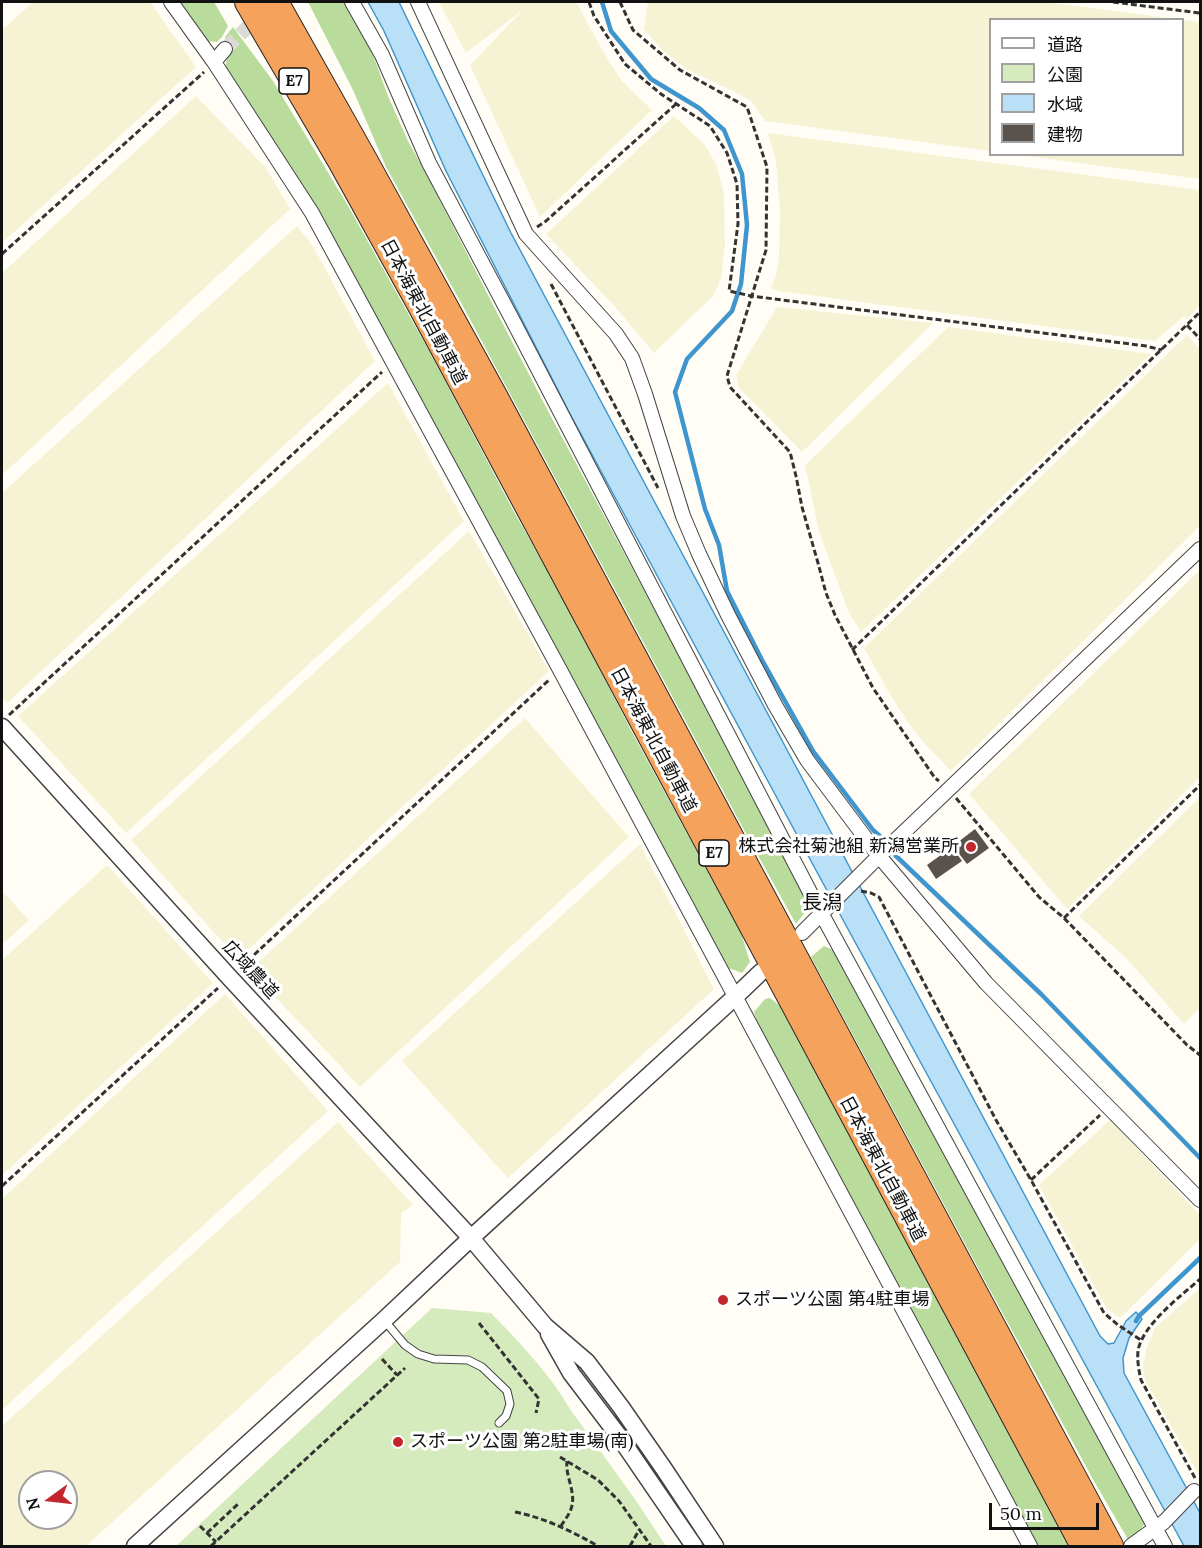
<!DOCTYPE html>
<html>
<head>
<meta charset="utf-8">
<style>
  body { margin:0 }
  #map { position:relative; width:1202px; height:1548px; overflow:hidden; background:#fffdf5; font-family:Lora,"Noto Sans JP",serif }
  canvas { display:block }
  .frame { position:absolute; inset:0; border:3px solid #111; pointer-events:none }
  .legend { position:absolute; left:989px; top:18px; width:195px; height:138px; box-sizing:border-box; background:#fff; border:2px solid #a0a0a0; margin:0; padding:8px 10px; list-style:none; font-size:18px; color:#111 }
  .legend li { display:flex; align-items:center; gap:12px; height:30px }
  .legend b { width:30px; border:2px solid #a0a0a0 }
  .north { position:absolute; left:18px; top:1470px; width:60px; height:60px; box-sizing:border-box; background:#fff; border:2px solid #a0a0a0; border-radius:50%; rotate:255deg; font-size:16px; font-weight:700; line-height:24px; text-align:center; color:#111 }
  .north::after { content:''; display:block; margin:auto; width:21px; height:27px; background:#c4262e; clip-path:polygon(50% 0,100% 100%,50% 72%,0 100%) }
  .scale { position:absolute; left:989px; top:1503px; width:110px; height:27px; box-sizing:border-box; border:3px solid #111; border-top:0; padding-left:8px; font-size:18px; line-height:21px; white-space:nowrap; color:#111; -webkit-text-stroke:4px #fff; paint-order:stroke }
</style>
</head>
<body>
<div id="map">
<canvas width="1202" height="1548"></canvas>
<div class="frame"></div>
<ul class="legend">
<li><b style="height:8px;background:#fff"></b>道路</li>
<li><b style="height:16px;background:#d5ebbd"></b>公園</li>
<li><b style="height:16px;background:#b9e0f7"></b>水域</li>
<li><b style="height:16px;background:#5a524d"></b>建物</li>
</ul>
<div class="north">N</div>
<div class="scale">50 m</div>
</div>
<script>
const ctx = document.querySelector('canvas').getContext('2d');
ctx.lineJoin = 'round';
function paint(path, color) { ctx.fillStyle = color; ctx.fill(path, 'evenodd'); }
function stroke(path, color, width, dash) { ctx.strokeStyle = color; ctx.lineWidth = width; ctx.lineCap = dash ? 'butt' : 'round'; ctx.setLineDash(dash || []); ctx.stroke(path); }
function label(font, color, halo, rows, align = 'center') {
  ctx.font = font + ' Lora,"Noto Sans JP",serif'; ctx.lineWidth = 6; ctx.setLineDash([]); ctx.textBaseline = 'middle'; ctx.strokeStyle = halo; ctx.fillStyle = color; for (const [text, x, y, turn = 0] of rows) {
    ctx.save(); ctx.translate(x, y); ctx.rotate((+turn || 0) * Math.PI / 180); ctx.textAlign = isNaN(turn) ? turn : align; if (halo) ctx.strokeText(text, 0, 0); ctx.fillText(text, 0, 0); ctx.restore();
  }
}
const farmland = new Path2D(`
  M33,2H150L196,67L2,243V30Z
  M439,2H577L580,9L601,48L621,80L652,110L540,217L470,65L524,9L466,53Z
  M648,2H1044L1200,22V179L1019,155L1182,154V20H990V151L765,121L751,101L731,90L686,69L661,49L644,29Z
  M196,96L266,168L290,209L2,475V273Z
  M674,116L705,145L717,166L724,195L725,245L721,278L714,295L654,353L617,309L546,234Z
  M768,133L1200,190V305L1187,319L1184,316L1155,341L778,291L771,288L776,275L779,257L780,212L776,161Z
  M297,226L313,246L375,361L7,703L2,697V493Z
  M777,307L933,323L802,452L738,387L736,375Z
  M948,327L1151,354L861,632L849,613L819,532L805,465Z
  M1187,335L1200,349V526L951,771L924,743L906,720L888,691L864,648Z
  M388,383L464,521L126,833L18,716Z
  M469,531L549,671L238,959L131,840Z
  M1200,570V777L1067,909L969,794Z
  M525,718L629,837L360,1087L250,970Z
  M1200,797V1008L1184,1024L1128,960L1079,916Z
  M640,844L714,989L508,1178L402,1061Z
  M107,865L213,983L2,1175V960Z
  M2,891L29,920L2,945Z
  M225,994L328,1111L2,1410V1199Z
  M1110,1120L1200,1215V1239L1120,1318L1107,1309L1039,1185Z
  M338,1122L413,1205L401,1213L400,1262L86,1546H2V1426ZM30,1482H66V1518H30Z
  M1200,1288V1477L1145,1380L1143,1367L1146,1350L1155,1328Z`);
const green = new Path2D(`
  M432,1308L491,1313C520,1343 549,1373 570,1409L637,1502L666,1546H176Z`);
const forest = new Path2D(`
  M176,2H214L228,26L222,37L217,42L206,41Z
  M308,2H345L372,52L388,96L408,141L428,177L490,299L548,411L721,734L756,804L789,862L811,905L796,924L751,843L465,310L386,167L353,90Z
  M233,27L273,81L347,204L433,358L513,510L565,602L633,734L741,933L750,962L742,973L723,966L517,583L496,536L469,497L224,72L228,55L225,37Z
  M824,946L840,953L1139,1503L1144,1525L1129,1541L1095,1483L984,1279L811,957Z
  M770,998L779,1005L1070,1546H1026L761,1035L754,1012L765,999Z`);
const water = new Path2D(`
  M368,2H399L511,233L1100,1336L1108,1344L1114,1343L1126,1321L1136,1312L1142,1319L1129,1338L1123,1358L1124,1373L1200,1513V1546H1184L818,874L569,412L446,171L384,31Z`);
const stream = new Path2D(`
  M602,2L611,31L651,79L699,108L724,130L742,174L747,225L741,284L732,311L687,359L675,392L705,509L719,545L727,591L762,660L813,751L873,830L882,838L896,856L1041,994L1200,1158
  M1136,1321L1139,1316L1200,1258`);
const building = new Path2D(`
  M975,829L989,848L967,864L953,846Z
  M952,847L962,861L936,879L927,865Z`);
const minorTunnel = new Path2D(`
  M225,49L260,15`);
const path = new Path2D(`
  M589,2L594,16L625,64L661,94L710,126L727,153L737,184L738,224L729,291L751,296L1146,346L1162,350
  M620,2L633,30L680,70L747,107L767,167L766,250L727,376L730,387L790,452L796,476L802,507L818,563L826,593L835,615L873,688L935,778L939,781
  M1113,2L1200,13
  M537,227L546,221L676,104
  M2,254L204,72
  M551,284L658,488
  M1187,325L1200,339
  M852,650L1200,312
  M9,715L382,372
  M956,798L1039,897L1064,918L1187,1045L1200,1055
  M861,891L871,893L879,897L996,1120L1031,1180L1104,1313L1118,1325L1141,1340
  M1064,918L1200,785
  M241,967L550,679
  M1031,1180L1100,1115
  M2,1186L218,988
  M479,1323L539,1399L536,1413
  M382,1359L397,1375
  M560,1457L598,1480L619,1501L651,1546
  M1195,1478L1141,1380C1139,1371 1137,1361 1138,1351C1142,1325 1181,1296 1200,1279
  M515,1512C545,1518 571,1531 598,1546
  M200,1526L216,1542
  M561,1526C564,1521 569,1515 571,1509C577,1493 565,1477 567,1461
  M207,1533L238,1504
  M211,1546L405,1368
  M630,1546L639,1530`);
const service = new Path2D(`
  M384,1320L405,1345L418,1354L434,1359L468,1360L482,1367L507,1391L510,1404L506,1416L499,1423`);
const minor = new Path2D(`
  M171,2L214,62L312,213L560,670L1030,1546
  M352,2L382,55L429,163L512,319L813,898L1165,1546
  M418,2L526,234L616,334L632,358L645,394L683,516L699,554L728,615L775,705L807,760L879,856L986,983L1200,1200
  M214,62L225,49
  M802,933L879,856L1200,549
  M1131,1546L1164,1522L1194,1491`);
const tertiary = new Path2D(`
  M2,727L230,978L471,1238L545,1326L587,1362L621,1407L664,1469L715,1546
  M549,1334L571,1373L618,1435L694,1546
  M135,1546L384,1320L471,1238L736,996L761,972`);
const motorway = new Path2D(`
  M248,2L341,161L419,302L1084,1546
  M275,2L364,160L494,396L1110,1546`);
const markers = [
  [971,847,6,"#c4262e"],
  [723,1300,6,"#c4262e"],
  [398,1442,6,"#c4262e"]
];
const shields = [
  [294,81,30],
  [714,853,30]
];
const shieldNames = [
  ["E7",294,81],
  ["E7",714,853]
];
const streetNames = [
  ["日本海東北自動車道",423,312,62],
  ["日本海東北自動車道",653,740,62],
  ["広域農道",250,970,47],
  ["日本海東北自動車道",882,1169,62]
];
const poiNames = [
  ["株式会社菊池組 新潟営業所",959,847,"right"],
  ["スポーツ公園 第4駐車場",735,1300],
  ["スポーツ公園 第2駐車場(南)",410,1442]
];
const neighbourhoodNames = [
  ["長潟",822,903]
];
paint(farmland, '#f6f3d4');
paint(green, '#d5ebbd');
paint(forest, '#b9dc9c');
paint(water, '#b9e0f7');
stroke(water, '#3f96cf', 1.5);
stroke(stream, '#3f96cf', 4.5);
paint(building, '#5a524d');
stroke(minorTunnel, '#dbdad3', 14, [14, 7]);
stroke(service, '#444', 9);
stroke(minor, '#444', 16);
stroke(tertiary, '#444', 19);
stroke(motorway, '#222', 28);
stroke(path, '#333', 3, [6, 3]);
stroke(service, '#fff', 7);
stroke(minor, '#fff', 14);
stroke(tertiary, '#fff', 16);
stroke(motorway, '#f5a25d', 26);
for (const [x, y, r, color] of markers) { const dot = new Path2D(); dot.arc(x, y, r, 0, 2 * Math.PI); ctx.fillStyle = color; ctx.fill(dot); stroke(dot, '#fff', 2); }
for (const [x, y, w] of shields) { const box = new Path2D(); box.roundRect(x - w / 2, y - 13, w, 26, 4.5); ctx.fillStyle = '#fff'; ctx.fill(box); stroke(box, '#111', 1.5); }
label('bold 16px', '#111', null, shieldNames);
label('18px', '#111', '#fff', streetNames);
label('18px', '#111', '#fff', poiNames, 'left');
label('20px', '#111', '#fff', neighbourhoodNames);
</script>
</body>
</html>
